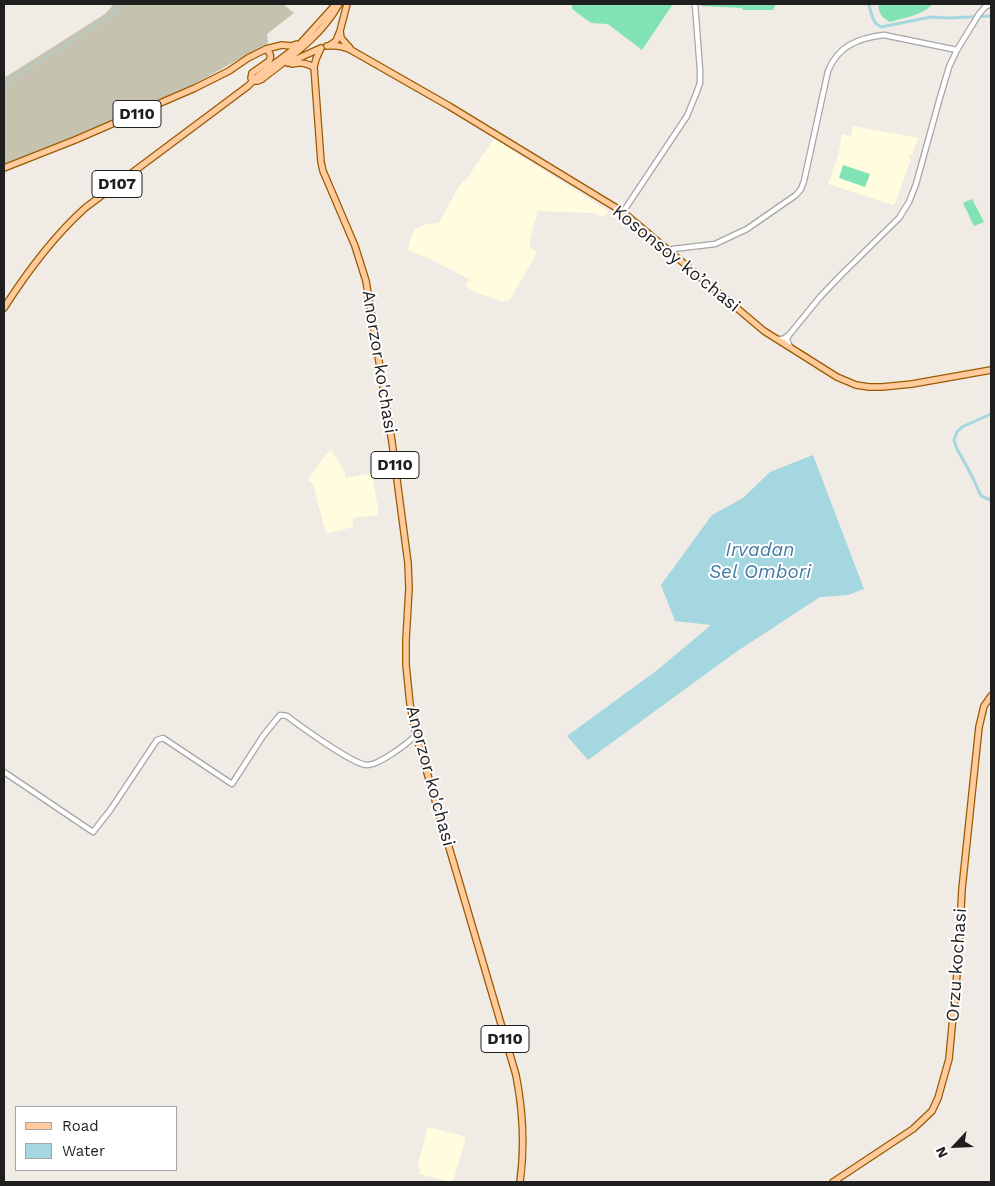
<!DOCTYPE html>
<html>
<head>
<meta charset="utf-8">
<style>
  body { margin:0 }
  #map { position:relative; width:995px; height:1186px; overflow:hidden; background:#f0ece5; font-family:"Work Sans",sans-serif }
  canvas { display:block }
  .frame { position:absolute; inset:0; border:5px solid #1f1f1f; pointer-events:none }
  .legend { position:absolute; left:15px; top:1106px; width:162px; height:65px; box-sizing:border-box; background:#fff; border:1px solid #a5a5a5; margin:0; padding:6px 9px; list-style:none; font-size:15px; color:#1f1f1f }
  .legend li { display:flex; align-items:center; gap:10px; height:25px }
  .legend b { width:25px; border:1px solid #a5a5a5 }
  .north { position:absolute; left:930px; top:1121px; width:50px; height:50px; -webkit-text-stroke:4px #fff; paint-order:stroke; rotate:245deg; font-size:14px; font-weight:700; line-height:20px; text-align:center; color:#1f1f1f }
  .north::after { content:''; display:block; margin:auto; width:18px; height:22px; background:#1f1f1f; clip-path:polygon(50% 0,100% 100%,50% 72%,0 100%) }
</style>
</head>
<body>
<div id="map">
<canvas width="995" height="1186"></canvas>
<div class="frame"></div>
<ul class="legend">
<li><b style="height:6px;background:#ffcb9c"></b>Road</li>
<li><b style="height:14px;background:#a4d7df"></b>Water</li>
</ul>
<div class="north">N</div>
</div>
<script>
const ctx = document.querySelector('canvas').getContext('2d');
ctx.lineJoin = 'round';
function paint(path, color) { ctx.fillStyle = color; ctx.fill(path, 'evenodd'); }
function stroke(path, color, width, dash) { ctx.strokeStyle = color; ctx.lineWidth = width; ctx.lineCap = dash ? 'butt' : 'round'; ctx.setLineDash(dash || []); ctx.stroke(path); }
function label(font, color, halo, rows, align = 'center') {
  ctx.font = font + ' "Work Sans",sans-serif'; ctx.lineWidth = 4; ctx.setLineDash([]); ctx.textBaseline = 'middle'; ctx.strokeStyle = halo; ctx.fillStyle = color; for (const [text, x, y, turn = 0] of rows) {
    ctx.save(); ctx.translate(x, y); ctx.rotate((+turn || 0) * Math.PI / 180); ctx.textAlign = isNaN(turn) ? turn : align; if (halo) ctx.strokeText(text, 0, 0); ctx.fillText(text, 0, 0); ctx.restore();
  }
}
const education = new Path2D(`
  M853,126L918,138L912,155H910L909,158L911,159L895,203L893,205L828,184L838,156L842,134L851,136Z
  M494,139L608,211L604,217L593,213L538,211L530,239V247L537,253L509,301L506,300L504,302L475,292L465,286L469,279L428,258L408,250L410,240L416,227L418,229L422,225L439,223L455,193L463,181H465Z
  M331,450L344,470L346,478L372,473L379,515L353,518V527L326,534L313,484L308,480L323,458Z
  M428,1127L466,1137L453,1182L419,1174L420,1168L417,1167Z`);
const construction = new Path2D(`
  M114,4H283L294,13L267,34L268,43L178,93L64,141L4,164V78L105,14Z`);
const pitch = new Path2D(`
  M572,4H673L642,50L608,24L591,23L572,9Z
  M701,4H776L773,10H743L742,8L701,6Z
  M879,4H932C924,15 903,18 890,22C883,18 877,13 879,4Z
  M843,165L870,174L865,187L839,178Z
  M972,199L984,222L974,226L963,203Z`);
const water = new Path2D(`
  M813,455L864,589L848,595L820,597L736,652L588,760L567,736L656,671L711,625L675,621L661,585L712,515L743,498L770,472Z`);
const stream = new Path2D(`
  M4,84L111,16L120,4`);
const canal = new Path2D(`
  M870,4L869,6C872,14 872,23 881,27L931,17L949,18L991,16
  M991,414L962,427L957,432L954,440L956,447L972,476L981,496L991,500`);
const minor = new Path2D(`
  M623,212L687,116L696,94L700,83V70L695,4
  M670,252L673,249L715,244L747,229L796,195L801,189L804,181L828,71C838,46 858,38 884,35L957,50
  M789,335L820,297L841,275L899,218L909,202L916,184L939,101L949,67L957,50L979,14L985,7L991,4
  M776,339H783L789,335L787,340L790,347
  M4,772L93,832L111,809L157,740L163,738L232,784L263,736L280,715L287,716C300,726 354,765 367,765C379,765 407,744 416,735`);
const major = new Path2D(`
  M347,4L340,31L341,38L350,48
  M330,45L336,41L340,31
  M327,46C336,45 343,46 351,50L449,106L623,212L764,331L837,377L856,385L869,387H882L912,384L991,370
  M321,48L316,59L314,67L321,162L323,171L355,246L366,281L392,442L408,563L409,588L406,640V665L410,704L416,735L516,1075C523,1111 525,1146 520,1182
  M288,63L321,48
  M292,64C301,62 306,63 314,67
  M253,81H258L262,79C290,57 321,37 339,4
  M253,81L251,78L252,73L269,61C272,56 270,53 266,49
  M4,168L75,140L195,88L229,71L248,58L266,49L282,45L291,46L297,44
  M4,308C27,272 53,237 85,208L248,86L258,76L298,46L336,4
  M833,1182L913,1129L932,1111L938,1098L949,1059L958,963L962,889L979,727L984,706L991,696`);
const shields = [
  [137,114,48],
  [117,184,50],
  [395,465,48],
  [505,1039,48]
];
const shieldNames = [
  ["D110",137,114],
  ["D107",117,184],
  ["D110",395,465],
  ["D110",505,1039]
];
const streetNames = [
  ["Kosonsoy ko’chasi",676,259,39],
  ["Anorzor ko'chasi",379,362,81],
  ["Anorzor ko'chasi",430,776,75],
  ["Orzu kochasi",957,965,-86]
];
const waterNames = [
  ["Irvadan",760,550],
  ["Sel Ombori",760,572]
];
paint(education, '#fffcdf');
paint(construction, '#c5c3b0');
paint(pitch, '#81e2b4');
paint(water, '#a4d7df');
stroke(stream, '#a4d7df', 1);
stroke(canal, '#a4d7df', 3);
stroke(minor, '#a6a6a6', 7);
stroke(major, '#9a5a00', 8);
stroke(minor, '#fff', 4.5);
stroke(major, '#ffcb9c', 5.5);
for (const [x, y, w] of shields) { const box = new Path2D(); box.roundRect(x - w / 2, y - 13.5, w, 27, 4); ctx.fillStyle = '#fff'; ctx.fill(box); stroke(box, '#1f1f1f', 1); }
label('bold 16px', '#1f1f1f', null, shieldNames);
label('18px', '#1f1f1f', '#fff', streetNames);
label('italic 19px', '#427aa2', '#fff', waterNames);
</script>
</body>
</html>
